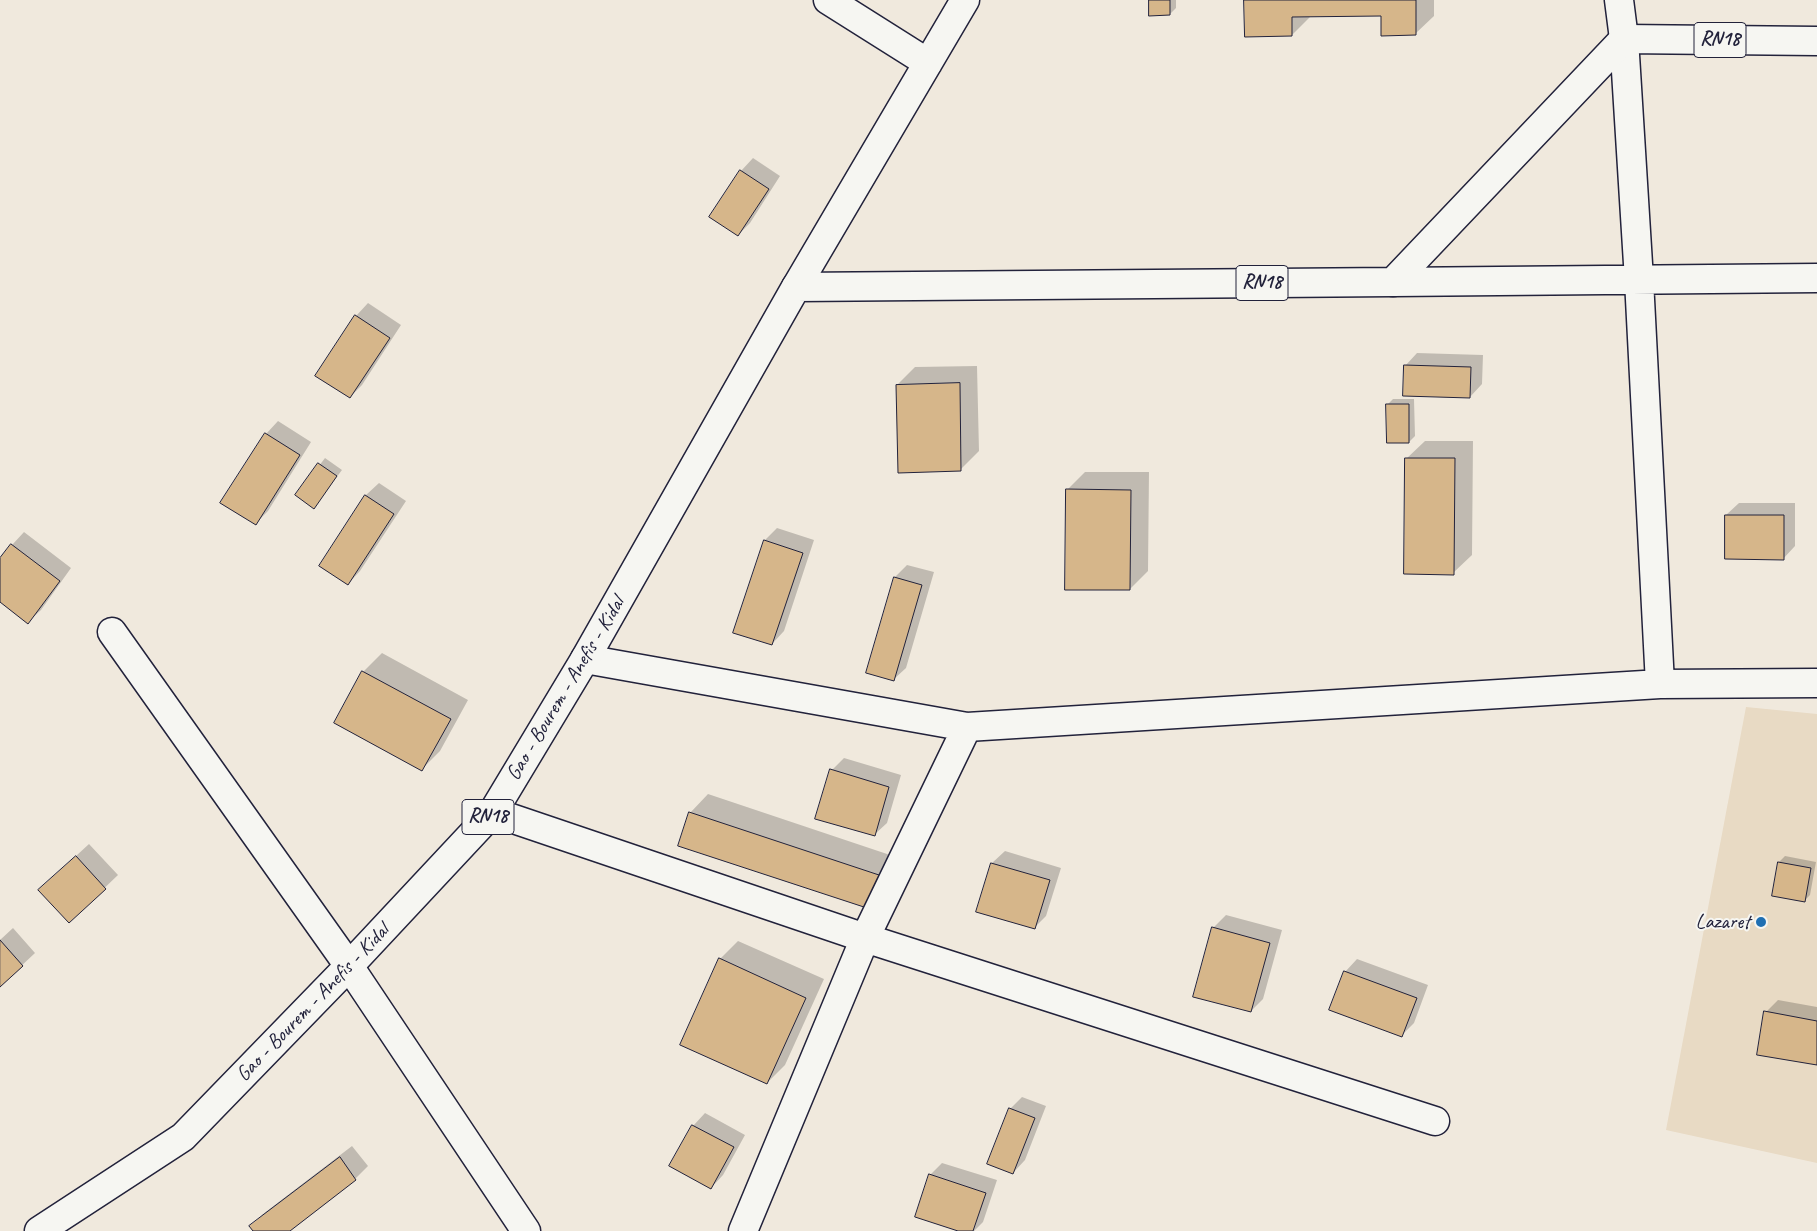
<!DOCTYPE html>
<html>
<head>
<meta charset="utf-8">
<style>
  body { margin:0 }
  canvas { display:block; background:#f0e9dd }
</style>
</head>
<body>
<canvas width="1817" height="1231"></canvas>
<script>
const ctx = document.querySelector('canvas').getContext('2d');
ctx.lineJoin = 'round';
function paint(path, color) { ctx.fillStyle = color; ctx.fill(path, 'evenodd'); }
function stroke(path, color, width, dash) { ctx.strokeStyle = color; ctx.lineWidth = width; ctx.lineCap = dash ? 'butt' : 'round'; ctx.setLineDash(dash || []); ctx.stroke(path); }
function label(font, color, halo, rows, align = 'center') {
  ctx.font = font + ' Caveat,sans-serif'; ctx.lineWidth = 4; ctx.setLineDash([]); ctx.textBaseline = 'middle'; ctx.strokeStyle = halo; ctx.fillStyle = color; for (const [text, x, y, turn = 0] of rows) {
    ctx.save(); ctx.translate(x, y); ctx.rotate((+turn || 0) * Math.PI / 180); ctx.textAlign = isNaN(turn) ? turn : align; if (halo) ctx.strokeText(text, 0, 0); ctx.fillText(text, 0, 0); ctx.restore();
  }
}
const built = new Path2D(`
  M1746,707L1817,714V1163L1666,1130Z`);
const shadow = new Path2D(`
  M1150,0H1176V8L1170,14Z
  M1246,0H1434V16L1415,34L1382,14L1310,17L1292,35Z
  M753,158L780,176L750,223L738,235L741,171Z
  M368,303L401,325L362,385L350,397L356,316Z
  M1417,353L1483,355L1482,384L1470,397L1405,366Z
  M977,366L979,451L960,470L897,385L915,367Z
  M1393,399H1414L1415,436L1409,442L1387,405Z
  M278,421L311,442L268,511L256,523L222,502L266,434Z
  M1425,441H1473L1472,555L1453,573L1406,459Z
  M325,458L342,470L314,507L297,495Z
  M1085,472H1149L1148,571L1130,589L1067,490Z
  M379,483L406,501L360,571L348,584L320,566L366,495Z
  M1739,503H1795V546L1783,559L1726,515Z
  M777,528L814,540L784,631L772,644L734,632L765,540Z
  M24,532L71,568L41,610L28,622L0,601V560L12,545Z
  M907,565L934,572L906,668L893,680L895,577Z
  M382,653L468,700L440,751L422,769L336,722L363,672Z
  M844,758L901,775L887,823L874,835L832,770Z
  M708,794L902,859L891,891L690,813Z
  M89,844L118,875L69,922L52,878Z
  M1005,851L1061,868L1046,916L1034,928L992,863Z
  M1785,856L1816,862L1810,895L1804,901L1779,862Z
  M1226,915L1282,930L1263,999L1251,1011L1195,996L1214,927Z
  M13,928L35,953L0,986V940Z
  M738,941L824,979L785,1065L767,1083L720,959Z
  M1357,959L1428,985L1414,1023L1402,1035L1345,972Z
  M1778,1000L1817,1007V1064L1766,1012Z
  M1022,1097L1046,1106L1025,1160L1013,1173L1010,1109Z
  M705,1113L745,1135L723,1175L711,1188L671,1166L693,1126Z
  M352,1146L368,1166L355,1179L288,1231H254L251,1227L263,1214Z
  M942,1163L997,1180L983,1222L974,1231H962L930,1175Z`);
const building = new Path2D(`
  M1149,0H1170V15L1149,16Z
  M1244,0H1416V35L1381,36V16L1292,17V36L1245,37Z
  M740,170L769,189L738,236L709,217Z
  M355,315L390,338L350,398L315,376Z
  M1404,365L1471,367L1470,398L1403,396Z
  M960,383L961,471L898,473L896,385Z
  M1386,404H1409V443H1387Z
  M265,433L300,455L256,525L220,503Z
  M1405,458H1455L1454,575L1404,574Z
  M318,463L337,476L314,509L295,495Z
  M1066,489L1131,490L1130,590H1065Z
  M365,495L394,514L348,585L319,566Z
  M1725,515H1784V560L1725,559Z
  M764,540L803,553L772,645L733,633Z
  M11,544L60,581L28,624L0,602V558Z
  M894,577L922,585L894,681L866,673Z
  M362,671L451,719L422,771L334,723Z
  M830,769L889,787L875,836L815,819Z
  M689,812L885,877L873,910L678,846Z
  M76,856L106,889L69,923L38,890Z
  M1778,862L1811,868L1805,902L1772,896Z
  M991,863L1050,880L1035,929L976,912Z
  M1212,927L1270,943L1251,1012L1193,997Z
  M0,940L23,966L0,987Z
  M719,958L806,998L767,1084L680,1045Z
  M1344,971L1417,998L1402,1037L1329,1010Z
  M1764,1011L1817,1021V1065L1757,1055Z
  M1009,1108L1035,1118L1013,1174L987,1164Z
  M692,1125L734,1147L711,1189L669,1166Z
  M340,1157L356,1180L290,1231H253L249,1226Z
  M929,1174L986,1193L973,1231H958L915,1217Z`);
const minor = new Path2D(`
  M828,0L928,63
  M1619,0L1624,39L1639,280L1660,684
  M1393,282L1817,278
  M796,287L965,0
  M112,632L349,966L526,1231
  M585,659L967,727L1660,684L1817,683
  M493,812L865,938L1435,1121
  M743,1231L865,938L967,727`);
const primary = new Path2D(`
  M39,1231L183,1137L349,966L493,812L585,659L796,287L1393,282L1624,39L1817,41`);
const markers = [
  [1761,922,6,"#1f6fb2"]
];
const shields = [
  [1720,40,52],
  [1262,283,52],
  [488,817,52]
];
const shieldNames = [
  ["RN18",1720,40],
  ["RN18",1262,283],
  ["RN18",488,817]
];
const streetNames = [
  ["Gao - Bourem - Anefis - Kidal",566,689,-59],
  ["Gao - Bourem - Anefis - Kidal",313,1003,-46]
];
const poiNames = [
  ["Lazaret",1750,922]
];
paint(built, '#e8dac4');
paint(shadow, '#0003');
paint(building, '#d6b68a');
stroke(building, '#22223b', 1);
stroke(minor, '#22223b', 31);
stroke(primary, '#22223b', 31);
stroke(minor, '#f6f6f2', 28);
stroke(primary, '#f6f6f2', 28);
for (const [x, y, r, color] of markers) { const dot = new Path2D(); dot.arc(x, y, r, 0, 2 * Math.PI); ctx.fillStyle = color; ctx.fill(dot); stroke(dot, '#f6f6f2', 2); }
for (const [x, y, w] of shields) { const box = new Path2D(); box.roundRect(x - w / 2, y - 17.5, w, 35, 4); ctx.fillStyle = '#f6f6f2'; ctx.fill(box); stroke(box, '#22223b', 1); }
label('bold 20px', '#22223b', null, shieldNames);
label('21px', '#22223b', '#f6f6f2', streetNames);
label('21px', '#22223b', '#f6f6f2', poiNames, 'right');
</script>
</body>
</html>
